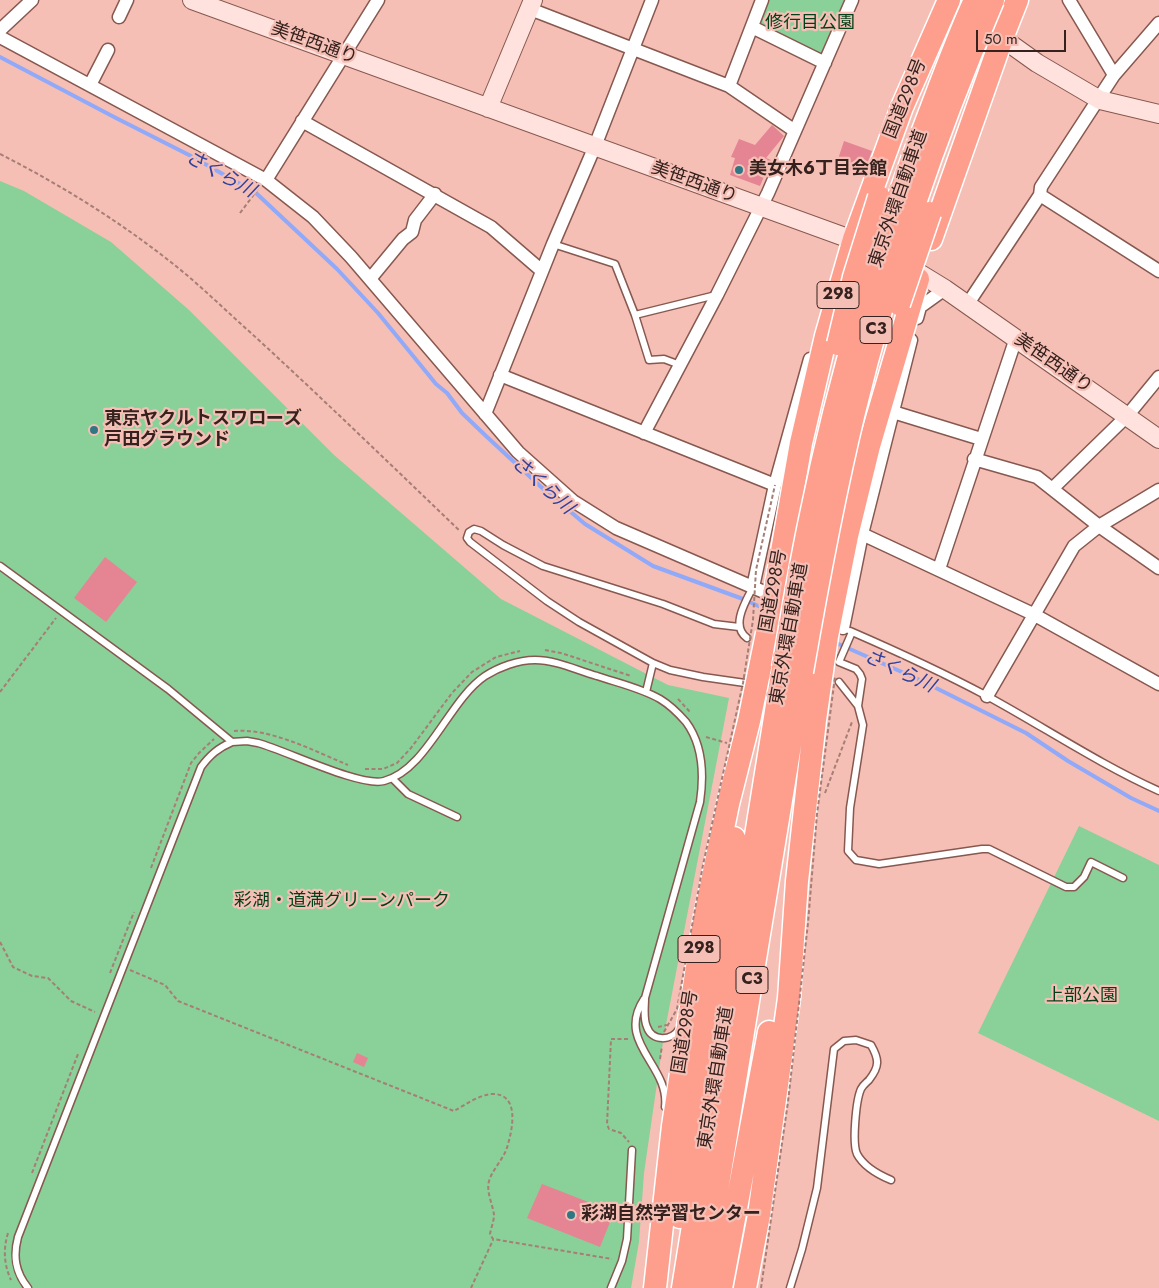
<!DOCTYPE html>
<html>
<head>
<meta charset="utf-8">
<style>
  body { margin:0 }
  #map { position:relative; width:1159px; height:1288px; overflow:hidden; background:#f5bfb5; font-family:Jost,sans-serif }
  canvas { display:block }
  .scale { position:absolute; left:976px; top:30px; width:90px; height:22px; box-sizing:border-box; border:2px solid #35211d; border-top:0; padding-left:6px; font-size:15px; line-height:18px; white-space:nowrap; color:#35211d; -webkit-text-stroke:4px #f5bfb5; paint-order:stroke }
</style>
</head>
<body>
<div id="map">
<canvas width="1159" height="1288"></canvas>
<div class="scale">50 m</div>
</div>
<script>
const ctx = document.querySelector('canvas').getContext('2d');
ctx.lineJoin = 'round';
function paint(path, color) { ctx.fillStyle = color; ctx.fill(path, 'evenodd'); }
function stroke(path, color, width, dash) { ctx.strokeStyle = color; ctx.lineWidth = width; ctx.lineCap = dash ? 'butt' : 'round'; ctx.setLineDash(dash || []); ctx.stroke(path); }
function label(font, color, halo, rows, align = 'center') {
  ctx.font = font + ' Jost,"Noto Sans JP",sans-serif'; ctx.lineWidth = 4.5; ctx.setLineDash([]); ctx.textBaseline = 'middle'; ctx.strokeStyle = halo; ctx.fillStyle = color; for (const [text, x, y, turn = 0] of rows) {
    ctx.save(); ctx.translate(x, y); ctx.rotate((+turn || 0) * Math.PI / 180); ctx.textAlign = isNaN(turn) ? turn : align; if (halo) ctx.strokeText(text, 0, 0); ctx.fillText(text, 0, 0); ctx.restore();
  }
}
const green = new Path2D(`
  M767,0H848L823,55L819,56L761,27L758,23Z
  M0,181L24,191L111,242L189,310L334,455L501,599L668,685L729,698L664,1035L644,1173L639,1242L631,1288H0Z
  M1079,826L1159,865V1121L978,1033Z`);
const stream = new Path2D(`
  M0,57L116,118L191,156L256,193L337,269L378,313L436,384L447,393L462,413L486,436L540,486L585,524L653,566L743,599L765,609
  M834,642L920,680L1026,733L1068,761L1131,798L1159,811`);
const building = new Path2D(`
  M772,125L784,136L766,158L771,160L760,186L730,175L735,158L731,157L739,139L755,145Z
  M844,141L872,151L863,175L836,165Z
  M105,557L137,582L106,622L74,598Z
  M357,1053L368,1058L364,1067L353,1062Z
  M542,1184L614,1212L600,1247L527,1218Z`);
const path = new Path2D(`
  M0,154C61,185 119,221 172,263C200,285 225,310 251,333C322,398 391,465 460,531
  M240,213L258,189
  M545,650L561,653L631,676
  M0,692L56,618
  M678,699L690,712
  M234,731C271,728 314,751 348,765
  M706,737L727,743
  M365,769H383L397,763L411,748L452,693L472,672L496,657L520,651
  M825,793L852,722
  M151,868L191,763L199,753L214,739
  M0,942L13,967L32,976L48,978L71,1001L95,1012
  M130,970L165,985L178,1001L454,1111C465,1105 480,1094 493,1094C519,1094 513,1127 508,1144C505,1158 493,1168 489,1181C486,1192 493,1205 494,1215C494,1221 491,1228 490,1234L493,1239L612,1259
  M110,973L134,912
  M658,1027L667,1025
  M628,1039H611L607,1124L609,1129L621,1133L629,1142
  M660,1059L662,1046
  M32,1173L78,1054
  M8,1233C3,1249 4,1265 11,1280
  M471,1288L493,1240`);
const lane = new Path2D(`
  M553,244L615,264L635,315L716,295
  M635,315L649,360L664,359L680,365
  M0,566L168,689L232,742C218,748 210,755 201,767L18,1237C13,1256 15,1272 28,1288
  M739,627L714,624L663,604L543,566L503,545L481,531L474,529L469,532L467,538L470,542L547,601L579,622L653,663L670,670L703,677L752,684
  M850,631C896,651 942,672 987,696C1044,727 1099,764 1159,791
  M852,632L839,662L856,669L860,674L862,679L858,706L863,725L850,808L848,851L856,860L879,864L982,849H989L1066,887H1074L1084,877L1091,862L1123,878
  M747,638C730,626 746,601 753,587
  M839,682L858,706
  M646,692L653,663
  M232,742L247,741L258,743C287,751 360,787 384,781C427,770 449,700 485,676C499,667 518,660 535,660C556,660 576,670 597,676C618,683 641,688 660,699C670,705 679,714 686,722C703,745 704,775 700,802L645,998C645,1007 643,1019 647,1027C652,1042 672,1041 679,1029
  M392,778L408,794L457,817
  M644,999C615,1043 670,1065 665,1107
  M611,1288L622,1261L627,1239L632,1150
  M790,1288L802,1249L817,1188L834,1049L844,1041L856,1040L871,1045C879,1059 880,1066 869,1080C866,1083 863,1085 861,1089C856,1100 852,1143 857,1154C864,1167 879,1175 891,1180`);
const street = new Path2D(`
  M1069,0L1114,75
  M530,9L729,86L795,131
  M119,17L127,0
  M752,27L825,63
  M0,30L32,0
  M0,37L266,180L313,217L351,257L518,452L573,501L616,528L778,598
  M90,85L108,50
  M729,86L762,0
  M302,121L491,227L542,271
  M266,180L378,0
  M1040,195L1159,271
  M370,279L403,239L412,232L415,220L435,194
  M967,305L1040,195L1041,187L1114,75L1159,23
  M917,318L920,307L945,289
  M500,375L775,485
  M893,412L981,439
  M485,414L553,244L595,146L652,0
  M644,433L717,295L768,193L852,0
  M974,459L1037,477L1099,526L1159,568
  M1052,489L1127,416L1159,377
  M862,534L1033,614L1159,684
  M939,569L1016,338
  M753,587L775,485L810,359
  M826,620L843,628L862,534L911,340
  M987,696L1074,546L1099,526L1159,490`);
const secondary = new Path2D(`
  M192,0L864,244
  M1002,38L1037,63L1100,100L1159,114
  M488,108L533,0
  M909,267L945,289L1159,439`);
const highway = new Path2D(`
  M931,239L1002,38L1017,0
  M680,1217L695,1078L734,838
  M655,1288L673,1126L704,921L728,804L749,721L771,614L801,443L826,336L854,239L902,107L949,0
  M683,1288L783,668
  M701,1288L802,672
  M721,1288L769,1032
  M745,1288L759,1215L789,998L797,881L815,720L827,636L847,536L869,446L918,279`);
const pathBridge = new Path2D(`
  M664,1032L677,1009L703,865L743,683L753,620L756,570L775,485
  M761,1288L788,1102L808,923L817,814L835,677`);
const highwayBridge = new Path2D(`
  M899,304L930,213
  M838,344L854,277L879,197
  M783,668C792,617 800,566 811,515C839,378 879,243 930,112C944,75 958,37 975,0
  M802,672C817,585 833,498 854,412C888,271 936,133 993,0`);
const markers = [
  [739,170,5,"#317783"],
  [94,430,5,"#317783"],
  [571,1215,5,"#317783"]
];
const shields = [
  [838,295,42],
  [876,330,32],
  [699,949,42],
  [752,980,32]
];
const shieldNames = [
  ["298",838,295],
  ["C3",876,330],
  ["298",699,949],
  ["C3",752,980]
];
const parkNames = [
  ["修行目公園",810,24],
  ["彩湖・道満グリーンパーク",342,902],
  ["上部公園",1082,997]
];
const streetNames = [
  ["美笹西通り",314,44,20],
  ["国道298号",906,99,-68],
  ["美笹西通り",694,183,20],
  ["東京外環自動車道",899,199,-71],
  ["美笹西通り",1053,364,35],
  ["国道298号",774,591,-80],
  ["東京外環自動車道",790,634,-80],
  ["国道298号",686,1032,-81],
  ["東京外環自動車道",717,1078,-81]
];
const poiNames = [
  ["美女木6丁目会館",749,170],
  ["東京ヤクルトスワローズ",104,420],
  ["戸田グラウンド",104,441],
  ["彩湖自然学習センター",581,1215]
];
const waterNames = [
  ["さくら川",220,175,29],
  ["さくら川",542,486,42],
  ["さくら川",899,672,25]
];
paint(green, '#8ad099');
stroke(stream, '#90a9f9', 4);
paint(building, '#e58493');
stroke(lane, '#87584f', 9);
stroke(street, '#87584f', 15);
stroke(secondary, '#87584f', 20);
stroke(highway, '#fff', 25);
stroke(path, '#a67e76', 2, [4, 2.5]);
stroke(lane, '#fff', 6);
stroke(street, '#fff', 12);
stroke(secondary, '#ffe2dd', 18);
stroke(highway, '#fe9f8e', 22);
stroke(highwayBridge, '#fff', 25, []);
stroke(pathBridge, '#a67e76', 2, [4, 2.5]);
stroke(highwayBridge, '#fe9f8e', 22);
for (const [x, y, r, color] of markers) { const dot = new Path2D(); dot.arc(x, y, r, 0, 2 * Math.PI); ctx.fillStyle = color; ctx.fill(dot); stroke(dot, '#f5bfb5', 2); }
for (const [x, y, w] of shields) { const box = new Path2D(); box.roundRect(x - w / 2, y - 13.5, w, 27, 4); ctx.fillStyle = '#f5bfb5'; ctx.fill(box); stroke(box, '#35211d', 1); }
label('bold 16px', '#35211d', null, shieldNames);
label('18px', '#003f18', '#f5bfb5', parkNames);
label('18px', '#35211d', '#f5bfb5', streetNames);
label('bold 18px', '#35211d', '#f5bfb5', poiNames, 'left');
label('italic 19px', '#30419c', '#f5bfb5', waterNames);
</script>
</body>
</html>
